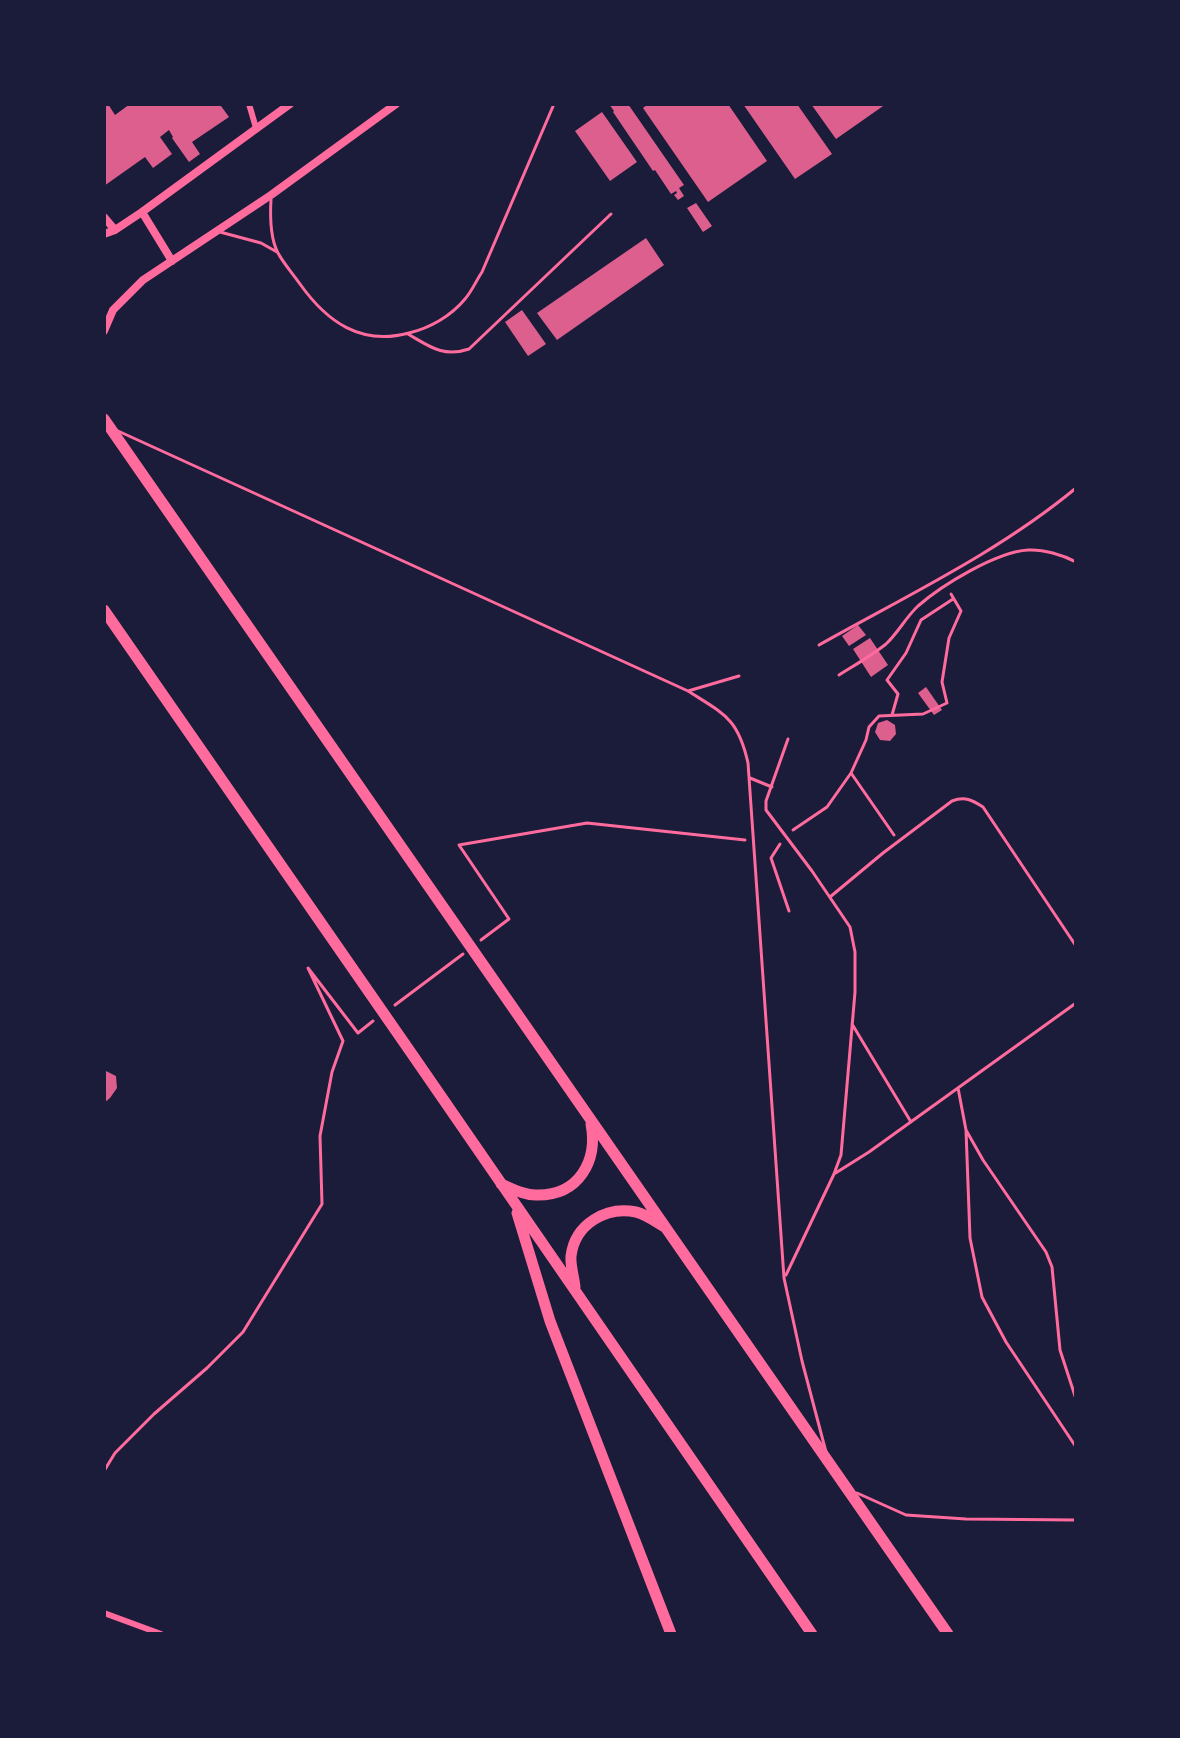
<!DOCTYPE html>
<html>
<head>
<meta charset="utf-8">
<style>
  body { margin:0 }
  #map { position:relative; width:1180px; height:1738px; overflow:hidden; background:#1b1b3a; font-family:Signika,sans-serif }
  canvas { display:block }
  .frame { position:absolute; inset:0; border:106px solid #1b1b3a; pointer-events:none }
</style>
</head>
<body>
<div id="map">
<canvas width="1180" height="1738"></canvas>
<div class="frame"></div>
</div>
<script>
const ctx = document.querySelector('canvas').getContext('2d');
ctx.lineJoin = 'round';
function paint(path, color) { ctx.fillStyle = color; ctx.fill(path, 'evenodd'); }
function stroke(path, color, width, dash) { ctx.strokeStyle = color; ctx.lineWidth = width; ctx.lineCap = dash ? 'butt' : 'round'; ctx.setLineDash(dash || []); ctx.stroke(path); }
const building = new Path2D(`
  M106,104H108L115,115L130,104H224L221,106L229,117L192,142L200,154L189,162L172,138L173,137L169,130L160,137L172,154L153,168L145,157L104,186V105Z
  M609,104H628L684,185L679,188L684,196L678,200L674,195L677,193L676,191L671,194L655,170L653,171L613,112L614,111Z
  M648,104H728L767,161L708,202L643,108Z
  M743,104H797L832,154L795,179Z
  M811,104H886L836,139Z
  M602,112L637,162L610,181L575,131Z
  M696,203L712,226L703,232L687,208Z
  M646,238L664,265L557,340L537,313Z
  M522,310L546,344L528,356L505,322Z
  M858,625L866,635L849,646L842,636Z
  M870,638L888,665L871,677L853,649Z
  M926,687L942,710L934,715L918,693Z
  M887,720L895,725L896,734L890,741L880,740L875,732L878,723Z
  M104,1070L116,1076L117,1088L110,1098L104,1103Z`);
const path = new Path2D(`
  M892,715L898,694L887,680L906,653L921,620L953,599
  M851,773L894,835
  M793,830L827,807L851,773L866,740L869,727L879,716L923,714L947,703L942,682L949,638L961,611L951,594
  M780,844L771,858L789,911
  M481,940L509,919L459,845L587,823L745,840
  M395,1005L463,954
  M104,1471L115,1453L154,1414L207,1368L243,1332L322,1204L320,1136L332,1072L343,1041L308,968L358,1033L373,1021`);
const service = new Path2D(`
  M271,199C270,216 270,238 278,253C284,264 293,274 300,284C327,322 361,346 409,333C430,328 451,316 465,299C472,291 476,281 482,272L554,104
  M220,232L261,243L277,252
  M408,334C429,346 443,358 469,349L611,214
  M118,431L688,691L739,676
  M819,645C906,596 999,552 1076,488
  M839,675C855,665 871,656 886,644C898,633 906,617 918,606C942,585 996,552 1028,550C1043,549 1063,555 1076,562
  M688,691C724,714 738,718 748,763L784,1278L802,1361L826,1452
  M750,778L772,787
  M830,897L883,853L952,801C965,796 972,800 983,807L1076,946
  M852,1024L911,1122
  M958,1088L966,1130L983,1160L1046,1252L1052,1267L1060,1350L1076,1399
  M966,1130L970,1238L982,1297L1006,1342L1076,1447
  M834,1174L869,1152L1076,1003
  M786,1275L834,1174L841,1155L855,992V952L850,927L812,871L766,810V801L788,739
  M857,1493L906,1515L966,1519L1076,1520`);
const minor = new Path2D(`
  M249,104L256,128
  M104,1613L161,1634`);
const tertiary = new Path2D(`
  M142,212L172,261
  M104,217L115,230
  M104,234L115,230L142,212L290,104
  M104,331L113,310L143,280L271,195L396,104`);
const trunk = new Path2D(`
  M104,419L948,1634
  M104,610C340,951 578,1292 812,1634
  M501,1184C513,1189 526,1196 538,1195C579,1195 598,1161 591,1124
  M517,1213L550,1321L671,1634
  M575,1287C574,1277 570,1265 571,1256C575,1224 606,1206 636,1212C645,1214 655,1221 663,1226`);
paint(building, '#dd5f8e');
stroke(path, '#ff6b9d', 3);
stroke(service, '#ff6b9d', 3);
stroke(minor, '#ff6b9d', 6);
stroke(tertiary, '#ff6b9d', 8);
stroke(trunk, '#ff6b9d', 11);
</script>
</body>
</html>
